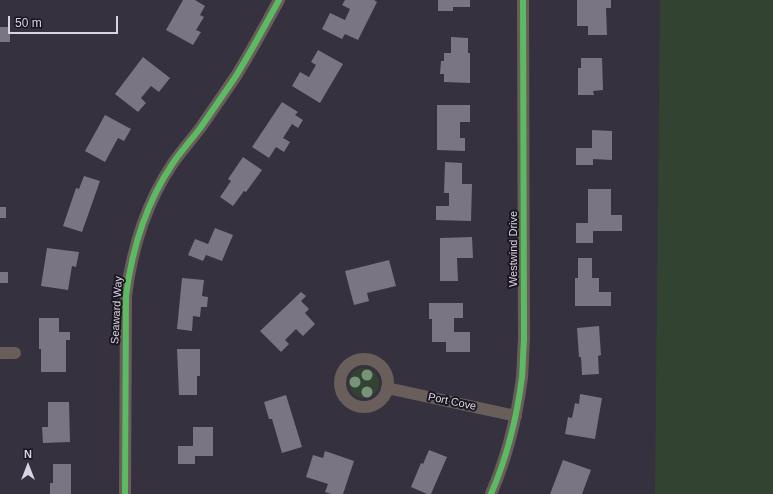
<!DOCTYPE html>
<html>
<head>
<meta charset="utf-8">
<style>
  body { margin:0 }
  #map { position:relative; width:773px; height:494px; overflow:hidden; background:#35313e; font-family:Helvetica,sans-serif }
  canvas { display:block }
  .north { position:absolute; left:8px; top:446px; width:40px; height:40px; -webkit-text-stroke:3px #1a1721; paint-order:stroke; rotate:0deg; font-size:11px; font-weight:700; line-height:16px; text-align:center; color:#d9d4e3 }
  .north::after { content:''; display:block; margin:auto; width:14px; height:18px; background:#d9d4e3; clip-path:polygon(50% 0,100% 100%,50% 72%,0 100%) }
  .scale { position:absolute; left:8px; top:16px; width:110px; height:18px; box-sizing:border-box; border:2px solid #d9d4e3; border-top:0; padding-left:5px; font-size:12px; line-height:14px; white-space:nowrap; color:#d9d4e3; -webkit-text-stroke:3px #1a1721; paint-order:stroke }
</style>
</head>
<body>
<div id="map">
<canvas width="773" height="494"></canvas>
<div class="north">N</div>
<div class="scale">50 m</div>
</div>
<script>
const ctx = document.querySelector('canvas').getContext('2d');
ctx.lineJoin = 'round';
function paint(path, color) { ctx.fillStyle = color; ctx.fill(path, 'evenodd'); }
function stroke(path, color, width, dash) { ctx.strokeStyle = color; ctx.lineWidth = width; ctx.lineCap = dash ? 'butt' : 'round'; ctx.setLineDash(dash || []); ctx.stroke(path); }
function label(font, color, halo, rows, align = 'center') {
  ctx.font = font + ' Helvetica,sans-serif'; ctx.lineWidth = 4; ctx.setLineDash([]); ctx.textBaseline = 'middle'; ctx.strokeStyle = halo; ctx.fillStyle = color; for (const [text, x, y, turn = 0] of rows) {
    ctx.save(); ctx.translate(x, y); ctx.rotate((+turn || 0) * Math.PI / 180); ctx.textAlign = isNaN(turn) ? turn : align; if (halo) ctx.strokeText(text, 0, 0); ctx.fillText(text, 0, 0); ctx.restore();
  }
}
const green = new Path2D(`
  M660,0H773V494H655Z
  M349 383a15 15 0 1 1 30 0a15 15 0 1 1-30 0Z`);
const building = new Path2D(`
  M183,0H195L205,6L200,15L204,17L196,30L201,32L193,45L166,30Z
  M345,0H374L377,2L358,40L345,34L342,39L322,29L330,13L345,20L350,9L342,5Z
  M438,0H470V7H453V11H438Z
  M577,0H611V8H606L607,35H588V26H577Z
  M0,27H10V42H0Z
  M451,37L468,38V53H470V83L444,82V74H440L441,61H444V53H451Z
  M318,50L343,64L320,103L292,86L300,72L309,77L316,65L311,62Z
  M143,57L170,78L159,92L151,86L141,98L146,103L138,112L115,94Z
  M581,58H602L603,90L593,91L594,95H578V68H581Z
  M282,102L298,112L295,115L303,120L298,128L292,124L283,138L290,142L284,152L276,147L269,158L252,147Z
  M437,105H470V122H460V138H465V151L437,150Z
  M105,115L131,129L124,141L118,138L105,162L85,151Z
  M592,130L612,131V160L593,159V165H576V148H592Z
  M243,157L262,170L246,192L244,191L233,206L220,197L231,181L228,179Z
  M445,162L462,163V184H472L471,221L436,220V206H449V193H444Z
  M84,176L100,181L82,232L63,226L76,188L79,189Z
  M588,189H611V215H622V231H593V243H576V223H588Z
  M0,207H6V218H0Z
  M215,228L233,235L222,261L206,255L203,261L188,255L195,239L208,244Z
  M472,237L473,258H457L458,281H440V238Z
  M47,248L79,252L76,267L72,266L68,290L41,286Z
  M578,258H592V278H599V292H611V306H575V278H578Z
  M389,260L396,286L367,293L369,301L354,305L345,271Z
  M0,272H8V283H0Z
  M182,278L204,280L202,296L208,297L207,307H201L200,317L193,316L192,331L177,329Z
  M301,292L306,296L301,301L309,309L305,313L315,324L303,336L296,329L285,340L289,344L281,352L260,331Z
  M429,303H463V318H454V332H470V352H446V342H432V319H429Z
  M39,318H59V332H70V340H66V372H41V349H39Z
  M599,326L601,355L598,356L599,374L582,375L581,357H579L577,328Z
  M177,349H200V376H197V395H179Z
  M580,394L602,398L595,439L565,434L568,417L572,418L575,403L579,404Z
  M286,395L302,447L282,453L272,419H269L264,402Z
  M48,402H69L70,442L43,443L42,427H48Z
  M193,427H213V456H195V464H178V446H193Z
  M429,450L447,457L431,494H427L411,487L421,463L423,464Z
  M325,451L354,461L343,494H331L325,492L328,484L306,477L313,455L323,458Z
  M563,460L591,470L582,494H550Z
  M53,464H71V494H50V483H53Z`);
const minor = new Path2D(`
  M0,353H15
  M340 383a24 24 0 1 1 48 0a24 24 0 1 1-48 0Z
  M387,388L516,416
  M125,494L126,296C132,248 146,203 173,163C182,150 192,139 201,127C212,111 223,95 234,79C250,54 264,27 279,0
  M491,494C507,457 517,417 522,377C523,365 523,352 524,340L523,0`);
const cycleway = new Path2D(`
  M125,494L126,296C132,248 146,203 173,163C182,150 192,139 201,127C212,111 223,95 234,79C250,54 264,27 279,0
  M491,494C507,457 517,417 522,377C523,365 523,352 524,340L523,0`);
const trees = [
  [367,375],
  [355,382],
  [367,392]
];
const streetNames = [
  ["Westwind Drive",514,249,-90],
  ["Seaward Way",117,310,-87],
  ["Port Cove",452,402,12]
];
paint(green, '#324331');
paint(building, '#797583');
stroke(minor, '#6a5e5a', 12);
stroke(cycleway, '#5cba63', 6);
ctx.fillStyle = '#789379';
for (const [x, y] of trees) { ctx.beginPath(); ctx.arc(x, y, 5.5, 0, 2 * Math.PI); ctx.fill(); }
label('11px', '#d9d4e3', '#1a1721', streetNames);
</script>
</body>
</html>
